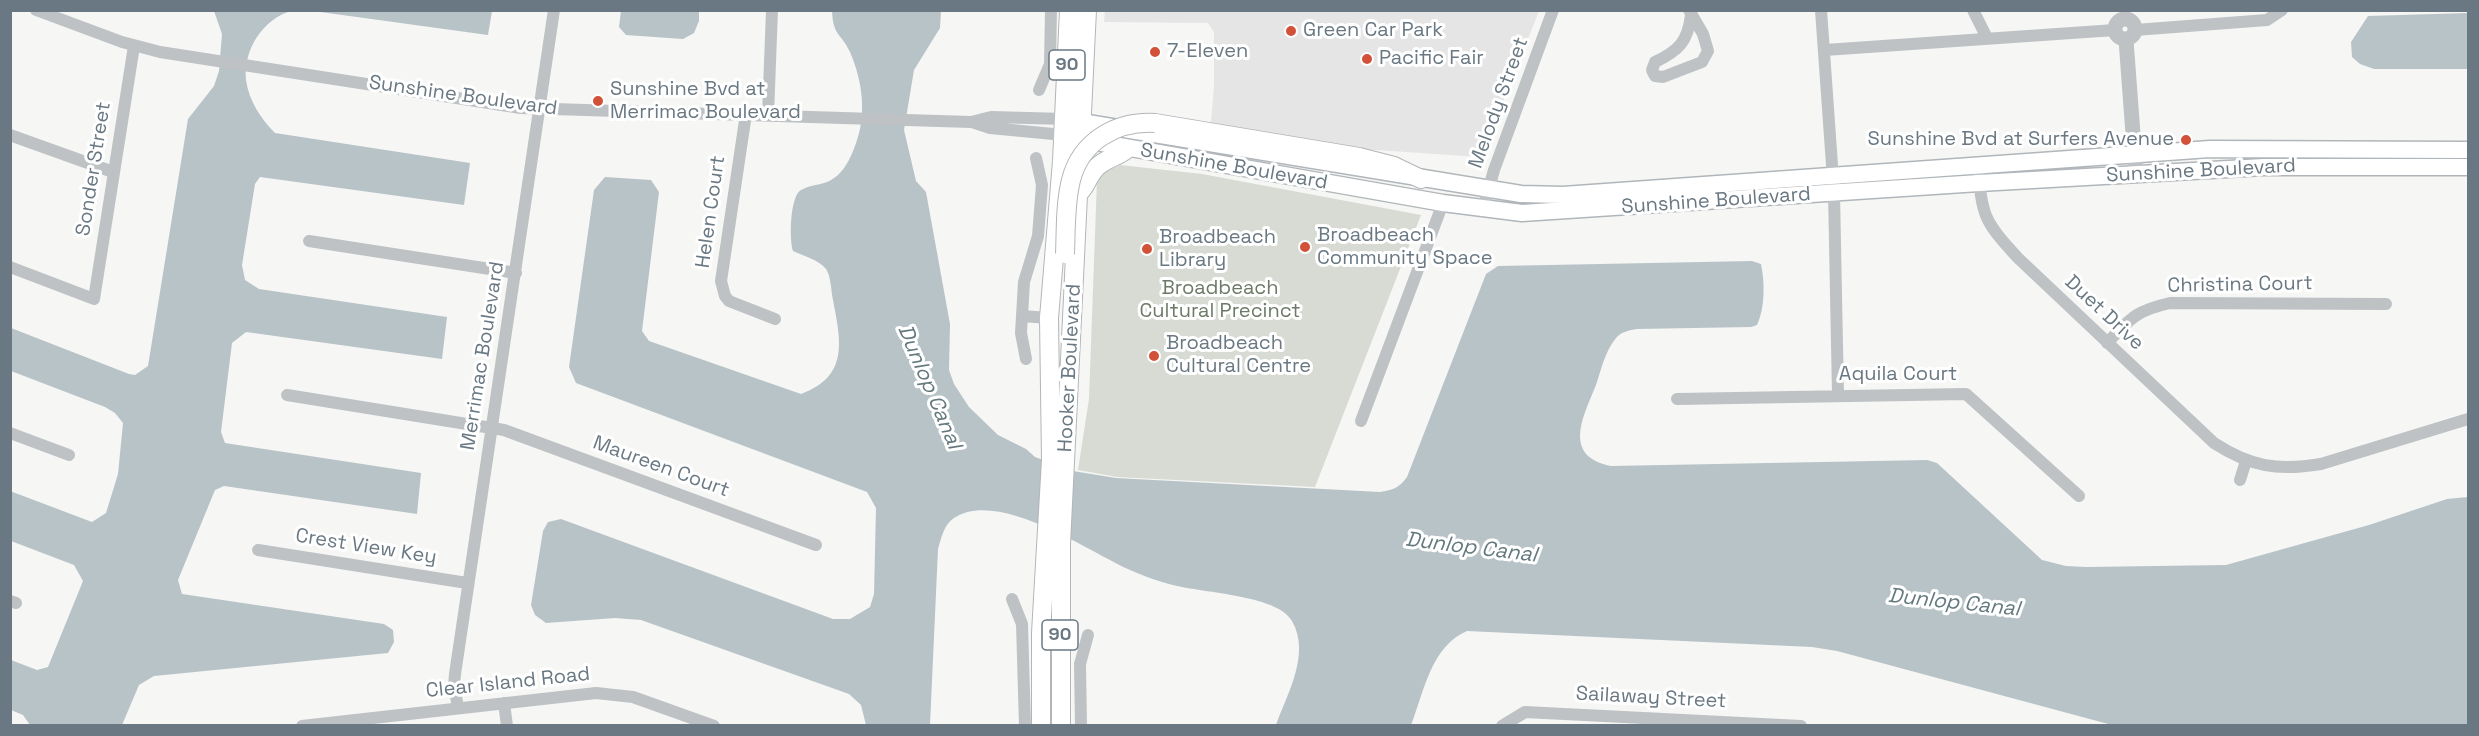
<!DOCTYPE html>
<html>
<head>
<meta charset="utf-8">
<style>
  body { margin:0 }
  #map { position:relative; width:2479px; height:736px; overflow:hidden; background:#f6f6f4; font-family:"Space Grotesk",sans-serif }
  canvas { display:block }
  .frame { position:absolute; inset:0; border:12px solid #697882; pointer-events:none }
</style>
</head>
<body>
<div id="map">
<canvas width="2479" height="736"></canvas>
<div class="frame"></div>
</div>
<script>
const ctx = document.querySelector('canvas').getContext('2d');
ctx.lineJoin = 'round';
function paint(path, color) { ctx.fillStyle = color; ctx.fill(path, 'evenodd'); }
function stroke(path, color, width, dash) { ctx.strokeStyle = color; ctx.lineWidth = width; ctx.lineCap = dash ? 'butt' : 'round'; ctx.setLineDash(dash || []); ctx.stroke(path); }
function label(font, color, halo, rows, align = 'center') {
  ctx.font = font + ' "Space Grotesk",sans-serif'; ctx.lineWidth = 6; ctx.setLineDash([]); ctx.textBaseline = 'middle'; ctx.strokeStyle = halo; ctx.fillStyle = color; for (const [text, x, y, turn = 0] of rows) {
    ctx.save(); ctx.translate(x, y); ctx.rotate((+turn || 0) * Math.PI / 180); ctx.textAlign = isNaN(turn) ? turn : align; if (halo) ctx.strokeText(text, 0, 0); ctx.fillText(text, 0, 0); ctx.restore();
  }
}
const built = new Path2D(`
  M1105,10L1539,11L1481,157L1361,149L1211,123L1214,86V32L1208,23L1104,22Z`);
const green = new Path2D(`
  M1120,165L1202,174L1421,215L1315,487L1117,477L1078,470L1089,399L1097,180L1101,173Z`);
const water = new Path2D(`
  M214,11H291C263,19 243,50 246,80C249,101 261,119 275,133L470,163L464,205L260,177L255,184L242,265L245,280L259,289L447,317L442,359L246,332L232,343L221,432L225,443L421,473L417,514L224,486L215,490L178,580L182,594L384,624L393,630L394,642L388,653L154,676L139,685L122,725H30L23,715L11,710V660L37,670L48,667L83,581L74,565L11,541L10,491L92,522L106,513L118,474L123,423L115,413L105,407L11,371V328L129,374L135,375L148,366L188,119L214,86L219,71L222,34Z
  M313,11L492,10V11L488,35Z
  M621,11H699V21L694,33L683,39L626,35L619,27Z
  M832,11H941L940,28L914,70L904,130L916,181L926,192L950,324L949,370L954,384L969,407L998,435L1026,449L1035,457L1073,471L1116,478L1380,492C1393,490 1399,488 1407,477L1486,274L1498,266L1752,261L1761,264C1765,283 1765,308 1757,325L1751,327L1637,329C1629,330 1621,332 1616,338C1605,351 1601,370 1596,385C1583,417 1562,456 1611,466L1927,460L1937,463L2042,560L2066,566L2086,567L2226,565L2369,525L2447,499L2468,497V725H2112L1837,651L1812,647L1467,631C1431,646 1424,692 1411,725H1276C1287,694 1311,654 1292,621C1277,594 1198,593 1169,584C1148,578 1128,570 1110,560C1073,541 994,491 954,518C944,524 941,539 938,549L930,725H866L861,705L849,694L641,620L615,618L546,623L535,615L531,605L543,531L548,522L561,519L833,619H850L870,607L874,594L876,508L867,492L576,383L569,367L594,190L605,177L651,180L659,192L642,331L649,341L801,394C849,376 841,342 833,300C831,291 831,276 826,269C818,259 803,256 793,251C789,239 790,196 801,190C808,186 817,185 824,183C841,178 849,162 855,146C867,116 863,82 850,52C841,33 833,36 832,11Z
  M2468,13V69H2374L2360,64L2352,57L2351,42L2368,16Z`);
const minor = new Path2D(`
  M36,10L122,42L160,52L521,108L971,122L991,117L1065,119
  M1689,10L1703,34L1708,51L1702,62L1663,77L1655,76L1652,70L1655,62C1678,51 1688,42 1691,15
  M1821,10L1834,193L1838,395
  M1973,10L1987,38
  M2135,30L2267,20L2282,10
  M1825,50L2115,30
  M1039,90L1050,64L1051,10
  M746,114L721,281L725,296L729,301L775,319
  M768,115L772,10
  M972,122L990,128L1064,135
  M10,135L113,172
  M1978,165C1982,216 1983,220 2018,258L2214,443C2251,467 2278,471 2321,464L2468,419
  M1483,209L1494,170L1553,10
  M309,241L516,273
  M10,267L94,299L134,46
  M1022,316L1049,318
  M2107,343C2131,318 2135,311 2170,303L2386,304
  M1026,359L1021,333L1024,282L1038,236L1042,185L1036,158
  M287,395L504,430L816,545
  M1677,399L1966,394L2079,496
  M1361,421L1443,203
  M10,433L69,455
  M2240,480L2246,461
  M258,550L467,583
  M1012,599L1022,624L1025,726
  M10,601L16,603
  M504,703L507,726
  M458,707L454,686L455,674L554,10
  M302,726L596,693L633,697L714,726
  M1081,726L1080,664L1088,635
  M1502,726L1525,712L1801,726`);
const tertiary = new Path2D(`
  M2115 29a10 10 0 1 1 20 0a10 10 0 1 1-20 0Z
  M2126,40L2136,174`);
const secondary = new Path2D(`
  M1069,120L1521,194L1563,195L2210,149L2468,150
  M1085,140L1443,203L1522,213L1979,183L2264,167H2468`);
const primary = new Path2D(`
  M1155,123L1359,157L1394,166L1421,179
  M1080,192C1087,185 1089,174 1097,167C1106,158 1118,157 1127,149
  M1041,726V633L1051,460L1049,318L1062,161L1069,10
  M1061,726V544L1087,10`);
const primaryBridge = new Path2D(`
  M1065,254C1066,230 1065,204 1071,180C1081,141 1116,121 1155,123`);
const markers = [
  [1291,31,6,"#d25239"],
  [1155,52,6,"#d25239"],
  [1367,59,6,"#d25239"],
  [598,101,6,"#d25239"],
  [2186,140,6,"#d25239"],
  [1305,247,6,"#d25239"],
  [1147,249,6,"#d25239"],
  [1154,356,6,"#d25239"]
];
const shields = [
  [1067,65,36],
  [1060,635,36]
];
const shieldNames = [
  ["90",1067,65],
  ["90",1060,635]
];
const poiNames = [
  ["Green Car Park",1303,31],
  ["7-Eleven",1167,52],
  ["Pacific Fair",1379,59],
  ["Sunshine Bvd at",610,90],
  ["Merrimac Boulevard",610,113],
  ["Sunshine Bvd at Surfers Avenue",2174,140,"right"],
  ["Broadbeach",1317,236],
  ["Community Space",1317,259],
  ["Broadbeach",1159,238],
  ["Library",1159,261],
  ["Broadbeach",1166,344],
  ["Cultural Centre",1166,367]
];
const streetNames = [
  ["Sunshine Boulevard",463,96,8],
  ["Melody Street",1499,103,-70],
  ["Sunshine Boulevard",1234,167,10],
  ["Sonder Street",94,169,-81],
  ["Sunshine Boulevard",2201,171,-3],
  ["Sunshine Boulevard",1716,201,-4],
  ["Helen Court",711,212,-82],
  ["Christina Court",2240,285,-1],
  ["Duet Drive",2104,313,43],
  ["Merrimac Boulevard",483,356,-81],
  ["Hooker Boulevard",1070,368,-87],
  ["Aquila Court",1898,375],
  ["Maureen Court",661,467,20],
  ["Crest View Key",366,547,9],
  ["Clear Island Road",508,683,-6],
  ["Sailaway Street",1651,698,3]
];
const parkNames = [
  ["Broadbeach",1220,289],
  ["Cultural Precinct",1220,312]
];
const waterNames = [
  ["Dunlop Canal",929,387,67],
  ["Dunlop Canal",1471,548,7],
  ["Dunlop Canal",1954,603,6]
];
paint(built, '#e4e5e4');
paint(green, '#d7dbd3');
paint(water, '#b8c3c7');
stroke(secondary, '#b1b6ba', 19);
stroke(primary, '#b2b6b9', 20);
stroke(minor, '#bec2c5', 12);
stroke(tertiary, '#bec2c5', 15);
stroke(secondary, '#fff', 16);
stroke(primary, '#fff', 18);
stroke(primaryBridge, '#b2b6b9', 20, []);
stroke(primaryBridge, '#fff', 18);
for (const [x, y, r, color] of markers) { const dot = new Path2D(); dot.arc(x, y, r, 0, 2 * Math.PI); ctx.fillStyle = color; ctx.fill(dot); stroke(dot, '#fff', 2); }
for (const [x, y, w] of shields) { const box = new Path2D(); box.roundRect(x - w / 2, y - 15, w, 30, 4.5); ctx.fillStyle = '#fff'; ctx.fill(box); stroke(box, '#697882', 1.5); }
label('bold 18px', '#697882', null, shieldNames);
label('20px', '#697882', '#fff', poiNames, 'left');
label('20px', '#697882', '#fff', streetNames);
label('20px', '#6c7a67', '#fff', parkNames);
label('italic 21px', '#64797e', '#fff', waterNames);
</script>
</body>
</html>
